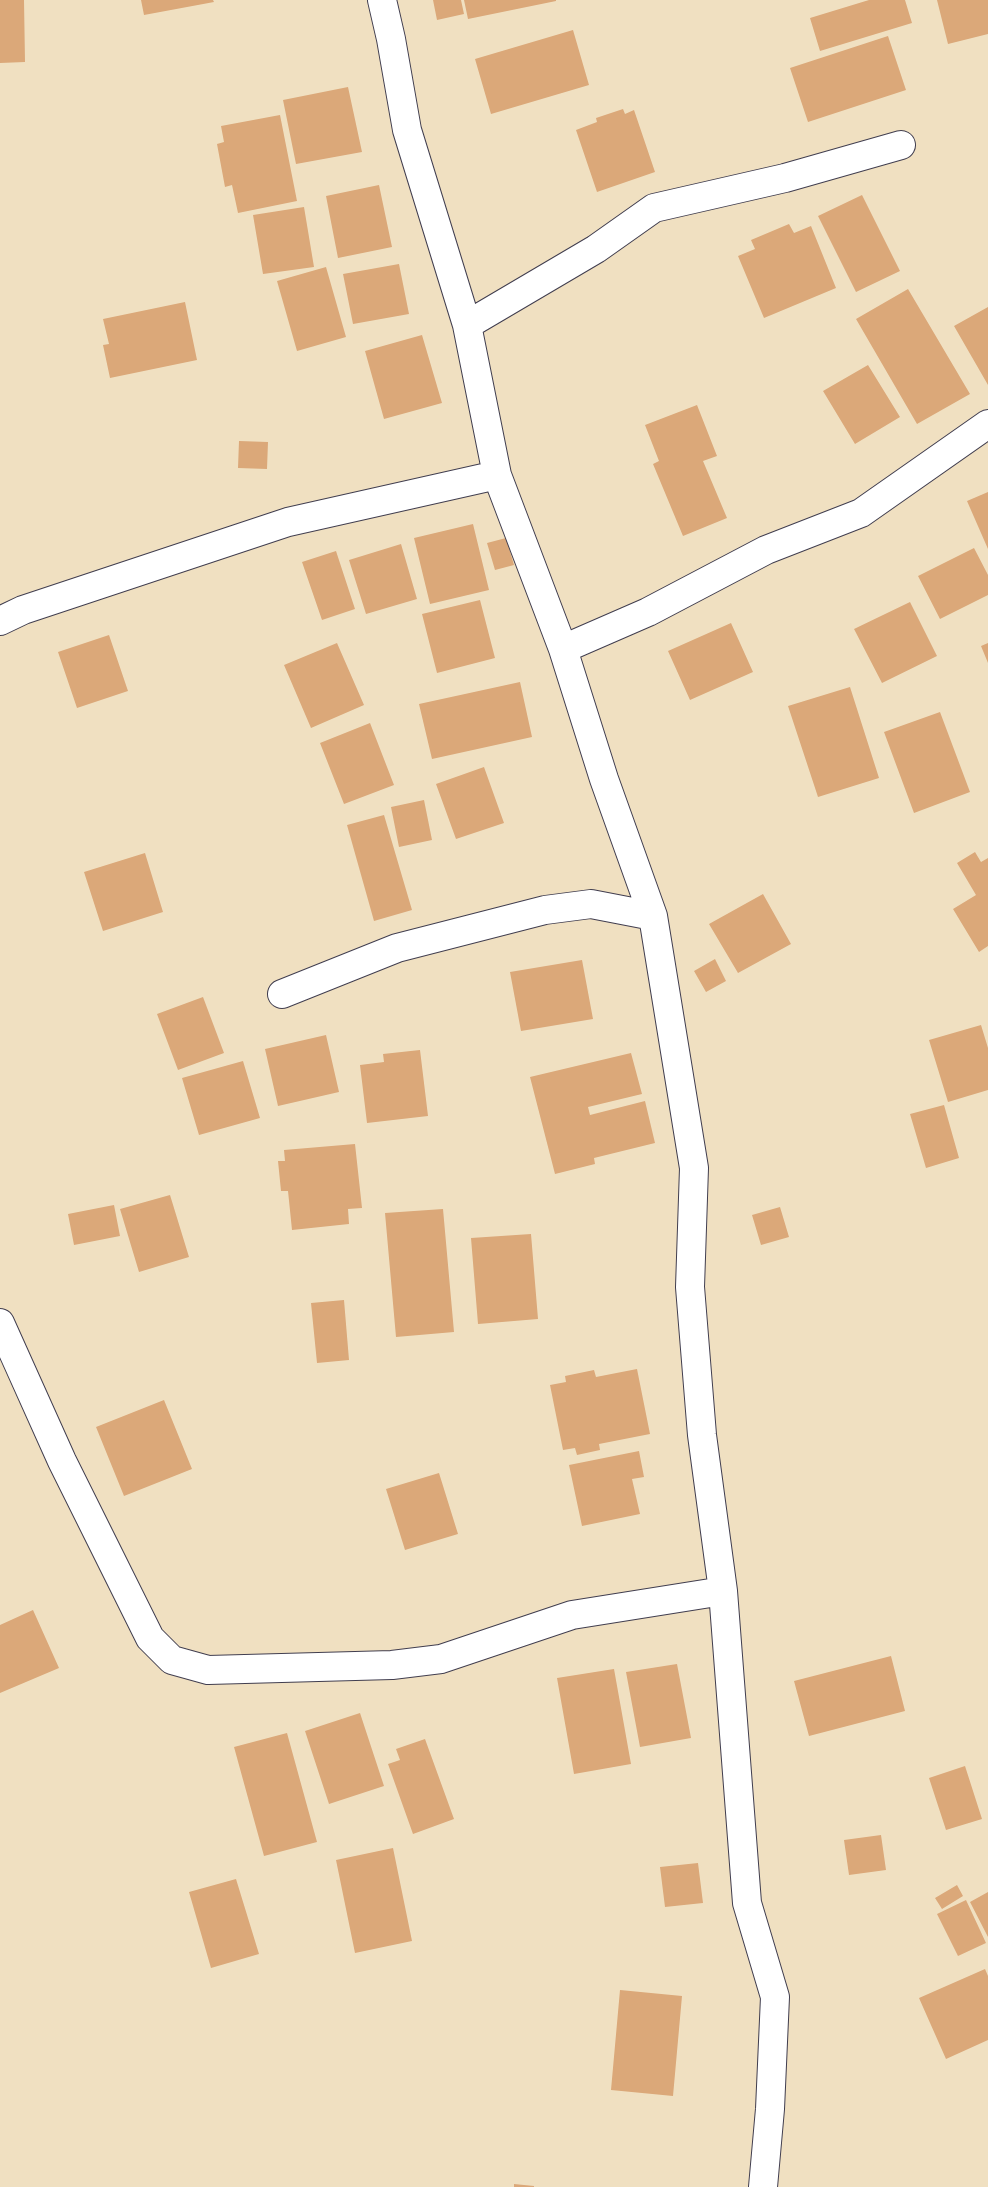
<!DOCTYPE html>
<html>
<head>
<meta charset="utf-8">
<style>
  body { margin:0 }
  canvas { display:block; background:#f0e0c1 }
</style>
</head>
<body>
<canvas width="988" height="2187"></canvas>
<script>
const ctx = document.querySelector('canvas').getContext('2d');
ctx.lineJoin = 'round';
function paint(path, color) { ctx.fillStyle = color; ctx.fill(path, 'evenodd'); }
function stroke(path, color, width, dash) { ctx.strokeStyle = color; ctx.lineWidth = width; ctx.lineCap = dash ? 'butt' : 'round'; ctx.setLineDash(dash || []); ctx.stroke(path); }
const building = new Path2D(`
  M0,0H24L25,62L0,63Z
  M141,0H213L214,2L144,15Z
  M433,0H461L464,14L437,20Z
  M464,0H556V1L468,19Z
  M869,0H905L912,23L820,51L810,18Z
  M937,0H988V34L948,44Z
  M573,30L589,85L491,114L475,59Z
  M888,36L906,90L808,122L790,68Z
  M348,87L362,152L296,164L283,100Z
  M623,109L625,114L634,110L655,172L597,192L576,130L597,122L596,118Z
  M280,115L297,201L238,213L232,185L225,187L217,144L224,142L221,126Z
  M379,185L392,247L338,258L326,196Z
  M862,195L900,271L856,292L818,216Z
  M304,207L314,267L263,274L253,215Z
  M789,224L794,233L811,226L836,288L764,318L738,256L755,249L751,240Z
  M399,264L409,314L353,324L343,274Z
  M326,267L346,337L297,351L277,281Z
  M908,289L970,394L917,424L856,319Z
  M185,302L197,360L110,378L103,345L109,344L103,319Z
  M988,307V385L954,326Z
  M422,335L442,403L384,419L365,351Z
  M868,365L900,417L855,444L823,391Z
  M697,405L717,456L703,461L727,518L683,536L653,464L659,461L645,425Z
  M239,441L268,442L267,469L238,468Z
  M988,492V549L967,501Z
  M473,524L489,590L430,604L414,538Z
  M506,538L514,565L495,570L487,543Z
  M401,544L417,599L366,614L349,560Z
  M974,548L988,575V595L940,619L918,576Z
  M336,551L355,609L322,620L302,562Z
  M480,600L495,658L437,673L422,614Z
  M910,602L937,656L882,683L854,629Z
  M731,623L753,672L690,700L668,651Z
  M109,635L128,691L77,708L58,652Z
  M337,643L364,705L311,728L284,665Z
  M988,643V663L981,646Z
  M520,682L532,737L432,759L419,704Z
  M850,687L879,778L818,797L788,706Z
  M940,712L970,792L914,813L884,732Z
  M370,723L394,785L344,804L320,743Z
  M484,767L504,823L456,839L436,784Z
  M424,800L432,840L399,847L391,807Z
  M384,815L412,910L374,921L347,825Z
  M975,852L981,862L988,858V946L979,952L953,909L976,895L957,863Z
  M145,853L163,912L103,931L84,872Z
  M763,894L791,944L738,973L709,924Z
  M715,959L726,981L706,992L694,971Z
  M582,960L593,1019L521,1031L510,972Z
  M203,997L224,1053L178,1070L157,1014Z
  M981,1025L988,1048V1090L948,1102L929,1040Z
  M326,1035L339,1092L278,1106L265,1049Z
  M420,1050L428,1116L367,1123L360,1065L384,1062L383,1054Z
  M631,1053L642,1094L588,1107L590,1115L645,1101L655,1143L594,1158L595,1164L555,1174L530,1077Z
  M243,1061L260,1118L199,1135L182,1078Z
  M944,1105L959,1158L926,1168L910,1114Z
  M355,1144L362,1208L348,1209L349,1224L292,1230L288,1191H281L278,1161H285L284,1150Z
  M170,1195L189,1257L139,1272L120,1209Z
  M114,1205L120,1236L74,1245L68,1214Z
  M780,1207L789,1237L761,1245L752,1215Z
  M443,1209L454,1332L396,1337L385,1213Z
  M531,1234L538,1319L478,1324L471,1238Z
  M344,1300L349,1360L317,1363L311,1303Z
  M637,1369L650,1434L599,1444L600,1450L577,1455L575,1448L563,1450L550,1385L566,1382L565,1376L594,1370L596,1377Z
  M164,1400L192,1469L124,1496L96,1427Z
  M639,1451L644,1477L632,1479L640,1514L582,1526L569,1465Z
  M439,1473L458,1534L405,1550L386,1489Z
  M33,1610L59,1668L0,1693V1625Z
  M891,1656L905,1711L809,1736L794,1681Z
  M677,1664L691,1738L640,1747L626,1672Z
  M614,1669L631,1764L574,1774L557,1678Z
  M360,1713L384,1786L329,1804L305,1731Z
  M287,1733L317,1842L264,1856L234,1747Z
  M425,1739L454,1819L413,1834L388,1764L400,1760L396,1749Z
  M965,1766L982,1819L946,1830L929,1778Z
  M881,1835L886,1870L849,1875L844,1840Z
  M393,1848L412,1941L355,1953L336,1860Z
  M698,1863L703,1903L665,1907L660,1867Z
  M236,1879L259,1954L211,1968L189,1892Z
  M957,1885L963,1896L942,1909L935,1898Z
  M988,1892V1937L970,1902Z
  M966,1900L986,1943L958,1956L937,1914Z
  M985,1969L988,1976V2040L946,2059L919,1998Z
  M620,1990L682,1996L673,2096L611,2090Z
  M514,2184L534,2186V2187H514Z`);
const minor = new Path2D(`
  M382,0L391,39L407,130L467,325L497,475L563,649L604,779L653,916L694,1168L690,1287L702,1435L723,1591L747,1903L775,1997L770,2109L763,2187
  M467,325L596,249L654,208L785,178L901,145
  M0,621L23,610L288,522L497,475
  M563,649L648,612L766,550L861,513L988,424
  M282,994L397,948L545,910L591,904L653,916
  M0,1323L62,1461L150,1638L172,1660L208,1670L392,1665L441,1659L572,1615L723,1591`);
paint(building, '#dba879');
stroke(minor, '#413e4f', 30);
stroke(minor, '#fff', 28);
</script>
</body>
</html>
